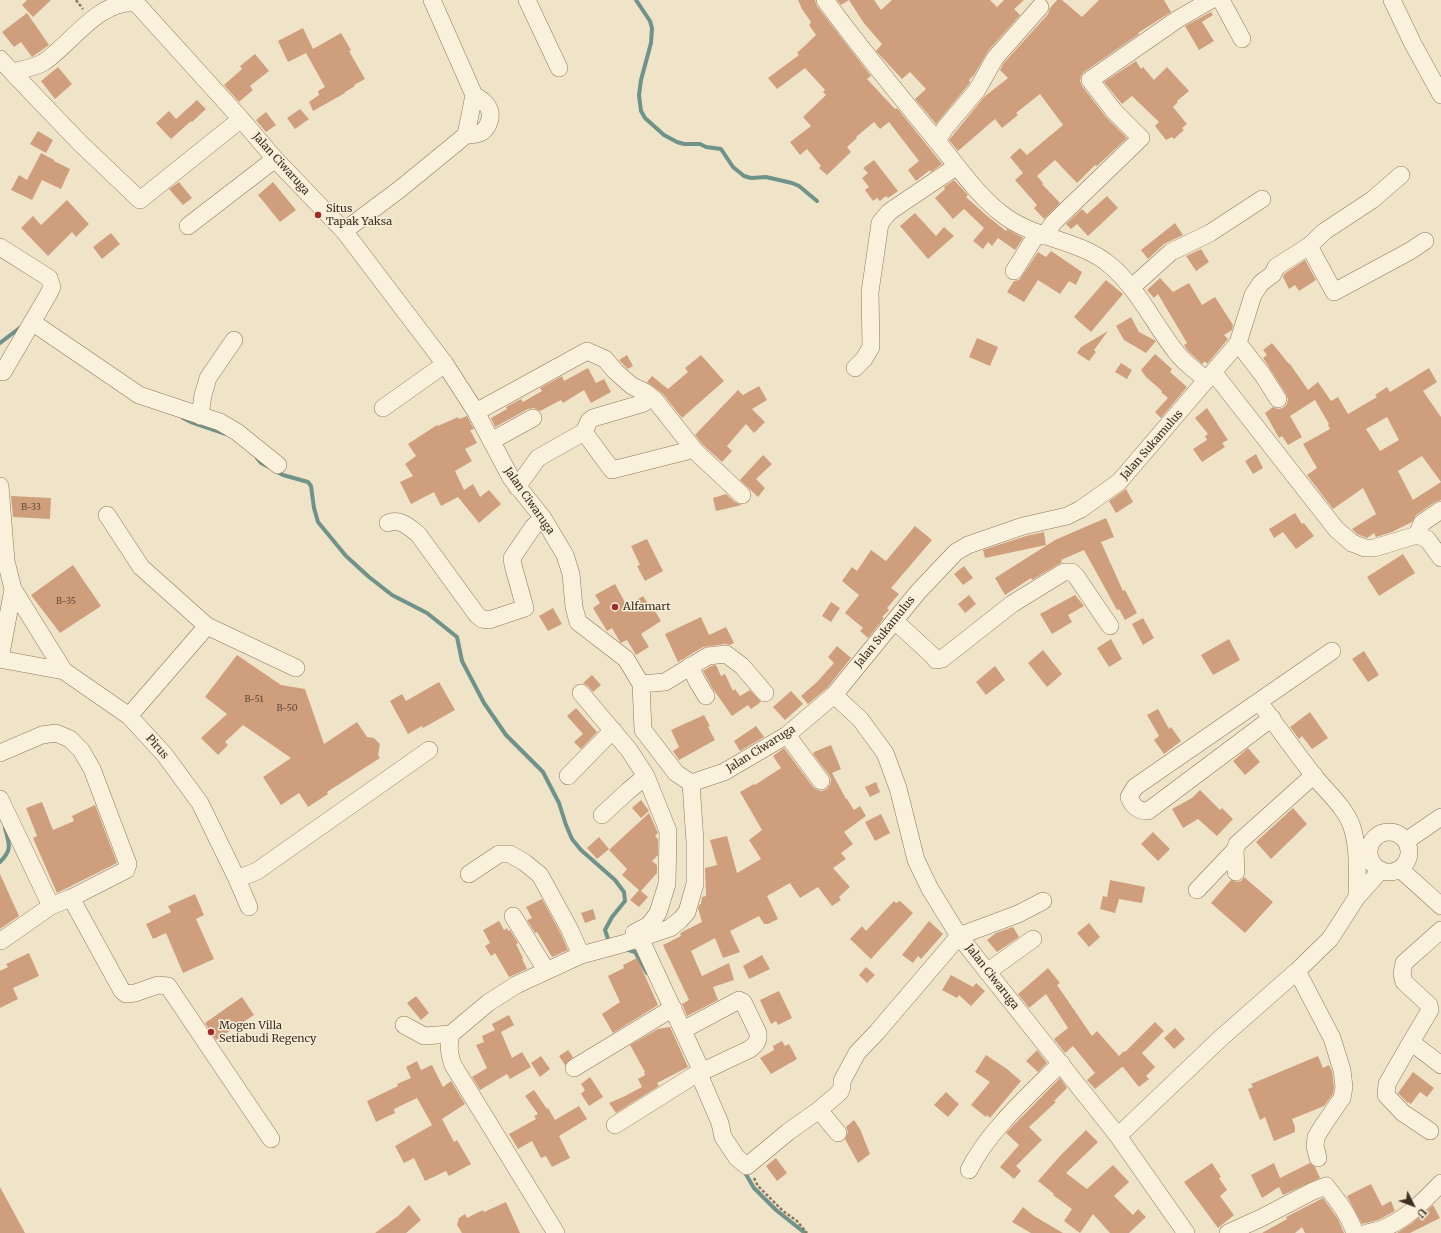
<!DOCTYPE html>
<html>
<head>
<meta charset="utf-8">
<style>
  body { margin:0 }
  #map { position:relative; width:1441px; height:1233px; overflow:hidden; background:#f0e4c8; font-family:Merriweather,serif }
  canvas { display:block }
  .north { position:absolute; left:1393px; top:1185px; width:40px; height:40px; -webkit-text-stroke:3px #f7eed8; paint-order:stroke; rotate:132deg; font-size:11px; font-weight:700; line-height:16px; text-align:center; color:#3d2e20 }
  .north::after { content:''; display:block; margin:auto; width:14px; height:18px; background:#3d2e20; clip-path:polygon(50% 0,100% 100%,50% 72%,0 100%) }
</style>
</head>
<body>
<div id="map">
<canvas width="1441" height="1233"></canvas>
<div class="north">U</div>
</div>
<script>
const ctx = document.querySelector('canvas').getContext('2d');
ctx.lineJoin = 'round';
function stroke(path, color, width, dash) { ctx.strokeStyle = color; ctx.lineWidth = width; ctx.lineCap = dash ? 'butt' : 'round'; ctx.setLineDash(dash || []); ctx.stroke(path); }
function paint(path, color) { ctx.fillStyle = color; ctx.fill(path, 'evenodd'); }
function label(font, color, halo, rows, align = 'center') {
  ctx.font = font + ' Merriweather,serif'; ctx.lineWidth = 3; ctx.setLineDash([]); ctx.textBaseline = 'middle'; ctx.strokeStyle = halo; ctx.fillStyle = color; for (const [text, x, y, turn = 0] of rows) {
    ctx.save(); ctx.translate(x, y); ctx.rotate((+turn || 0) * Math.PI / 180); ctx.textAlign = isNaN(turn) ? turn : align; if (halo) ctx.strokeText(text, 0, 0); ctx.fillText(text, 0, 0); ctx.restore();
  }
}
const stream = new Path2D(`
  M636,0L650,21L652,28L651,43L641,80L639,95L641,111L645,118L664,135L677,142L684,144H700L706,147L721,149L733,167L744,176L751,178L766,177L792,183L799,186L817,201
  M0,343L21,327
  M183,418L191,422L226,434
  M257,458L261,463L269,467
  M275,471L283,475L308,482L311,486L314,508L318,522L346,556L369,577L392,595L427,613L457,637L462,661L484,703L506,735L543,772L559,803L566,825L572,839L581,850L615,880L624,892L625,901L612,917L605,930L608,939L612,942
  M0,862C13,849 9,844 5,828
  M625,949L635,952L647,973
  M744,1171L754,1188L776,1210L805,1233`);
const building = new Path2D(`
  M27,0H51L33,17L22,5Z
  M798,0H815L817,6L871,76L867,79L894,108L896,109L897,108L942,164L931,172L930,170L916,181L908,170L919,161L889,122L880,129L874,122L856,137L857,138L847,147L851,152L827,175L819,168L821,166L807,149L800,155L790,142L811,126L803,117L826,95L823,92L825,90L805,68L777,89L768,78L799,55L797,53L816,35L809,25L811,22L802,9Z
  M837,0H874L881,10L892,0H990L997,7L1004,0H1024L1014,9L1020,15L988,51L974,75L969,80L970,82L969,84L936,124L915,99L926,89L910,72L902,79L876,51L882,44L863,22L849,0L841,5Z
  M1057,0H1062L1082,17L1099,0H1164L1171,12L1138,33L1139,34L1084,72L1081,76L1080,81L1082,86L1106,117L1127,138L1097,166L1095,165L1077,183L1055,160L1037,176L1043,183L1042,184L1060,203L1044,219L1034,208L1037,205L1015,180L1023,173L1010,157L1020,148L1027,155L1063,125L1040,94L1016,113L1018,115L1002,128L995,119L958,151L949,140L984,97L1008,78L1000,70L1003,64L1048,14L1050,8Z
  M1211,12L1213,15L1202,22L1214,41L1199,50L1185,26Z
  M27,13L49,45L32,57L21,42L14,47L2,32Z
  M303,28L313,49L341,33L351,50L349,51L365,79L354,85L355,86L345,92V93L313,111L309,102L319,95L318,91L325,87L306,53L288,62L278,41Z
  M255,54L269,71L250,86L253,90L239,102L224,85L242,69L240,66Z
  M1136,61L1141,69L1143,67L1154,80L1167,67L1189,91L1177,101L1178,102L1173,107L1187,124L1182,128L1184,130L1174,139L1172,137L1166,140L1155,126L1159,122L1132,96L1122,104L1104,82Z
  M58,67L72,84L55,99L41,81Z
  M197,100L206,109L192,122L191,121L171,139L156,123L169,111L176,119Z
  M300,109L309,119L295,129L287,118Z
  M266,112L276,125L266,132L256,120Z
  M38,131L53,140L46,153L30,144Z
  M41,153L54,160V161L70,169L61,189L42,180L32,200L11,190L19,175L27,180Z
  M874,160L898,191L888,198L886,196L880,201L877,198L873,201L865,190L869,187L862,178L868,173L863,168Z
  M954,180L968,195L966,197L986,215L1006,231L1007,229L1023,238L1015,250L998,238L992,246L988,242L983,249L973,241L984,228L964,209L953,219L935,198L945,189L944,187Z
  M179,182L192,198L183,205L169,189Z
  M273,182L296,210L280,222L258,195Z
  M1107,196L1118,208L1088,236L1077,224L1071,229L1066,224L1082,209L1087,214Z
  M67,200L89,224L76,237L72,232L48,256L21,228L33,216L41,225Z
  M915,213L936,236L944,227L954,236L928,259L900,226Z
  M1175,223L1183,235L1164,244L1148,259L1141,250Z
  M111,233L120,244L102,259L93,247Z
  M1201,249L1209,262L1196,271L1186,256Z
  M1051,251L1082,272L1076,285L1069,281L1060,294L1038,280L1024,302L1007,292L1014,281L1019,280L1022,276L1038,252L1046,257Z
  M1305,260L1316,280L1299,291L1295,285L1289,289L1283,277L1284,274Z
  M1160,278L1173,292L1189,283L1202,305L1215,297L1233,325L1232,330L1224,335L1228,339L1207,364L1205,361L1202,364L1187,350L1184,345L1187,343L1158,294L1154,298L1147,290Z
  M1106,280L1123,294L1091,332L1074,317Z
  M1131,317L1139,332L1156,341L1146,353L1124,340L1116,326Z
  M1108,331L1094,350L1096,352L1089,361L1077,353L1081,347Z
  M977,338L998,347L990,366L969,357Z
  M1272,343L1289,364H1290L1308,390L1318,382L1331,401L1338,397L1348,414L1377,397L1375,395L1387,387L1390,392L1429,368L1437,382L1423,391L1441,417V482L1422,456L1398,471L1413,500L1441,482V500L1435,502L1416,515L1412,522L1392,532L1376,537L1374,533L1367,538L1357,534L1352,529L1376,514L1363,488L1333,509L1307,475L1317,468L1303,444L1330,429L1328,425L1329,424L1315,400L1290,416L1302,437L1288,445L1282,436L1279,438L1265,413L1273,407L1278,409L1283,408L1287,404L1288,399L1286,394L1263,358L1267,355L1263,350ZM1387,417L1399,440L1380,451L1366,429Z
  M1155,354L1172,369L1170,372L1187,387L1161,418L1155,412L1168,398L1161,392L1162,391L1146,377L1141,370Z
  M627,355L633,366L628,369L619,360Z
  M701,355L724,381L682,418L663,394L647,382L652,376L668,389L688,372L685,368Z
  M1121,363L1132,370L1127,379L1115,372Z
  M588,368L596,383L604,379L611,392L591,403L584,390L563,403L561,400L540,411L534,408L528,409L495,427L491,418L507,409L506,407L521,399L523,402L542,391L540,388L562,376L564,381Z
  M759,386L767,400L752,409L765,422L754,433L746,424L727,446L732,451L722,462L703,445L695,435L738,390L743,395Z
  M1207,408L1228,440L1222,443L1225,447L1202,462L1193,449L1207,440L1205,436L1208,434L1195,418Z
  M467,416L474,429L470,430L477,443L465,449L472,461L455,471L464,490L473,484L480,497L489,490L501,504L479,523L458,497L441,506L434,492L411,504L400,482L413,476L405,464L416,456L408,444L437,425L438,426L458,417L459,419Z
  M1256,454L1263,468L1253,474L1245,461Z
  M763,455L772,464L756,479L765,488L758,497L740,480Z
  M1126,489L1133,502L1116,513L1109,501Z
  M726,494L735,502L742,505L716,511L713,498Z
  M11,496L51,498L50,519L13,517Z
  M1295,513L1302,524L1304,523L1314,536L1296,549L1283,532L1274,538L1269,529Z
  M1106,518L1114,537L1101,542L1123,591L1125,590L1137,613L1125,620L1119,609L1117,610L1084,550L1061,560L1062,562L1032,580L1031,578L1005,595L995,578L1055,540Z
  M915,526L932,540L891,588L899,594L887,608L889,610L882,617L884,618L868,638L860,631L863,628L845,613L859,595L842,581L852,567L857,571L871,550L886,561Z
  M1044,532L1046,545L985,558L983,550L1026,536Z
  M647,539L663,571L645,581L637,566L640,565L631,546Z
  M1403,554L1415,573L1379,596L1367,577Z
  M73,565L101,606L60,633L31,595Z
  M964,566L973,578L963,585L954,574Z
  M615,584L627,606L643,596L650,607L652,606L661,621L641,634L649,647L636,655L627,640L621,643L620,642L612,628L607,631L593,608L600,603L595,595Z
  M969,595L976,604L965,613L958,604Z
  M1075,595L1084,606L1068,615L1072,622L1052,634L1040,614Z
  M831,602L840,608L831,622L822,616Z
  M553,608L562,624L548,631L539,616Z
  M701,617L709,635L726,627L734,643L730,645L725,644L703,647L678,662L665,634Z
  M1143,618L1154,638L1143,645L1132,624Z
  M1111,639L1122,659L1109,667L1097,648Z
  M1229,639L1240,660L1213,675L1201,655Z
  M837,646L851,658L827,688L808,704L801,696L817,682L834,663L828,657Z
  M1043,650L1062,674L1047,687L1028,663Z
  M1364,651L1379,675L1368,682L1352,659Z
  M237,655L281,685L305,689L324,744L357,722L367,737L374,738L380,744L378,755L380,758L327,792L328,794L308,807L299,793L281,805L263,777L291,758L243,725L225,742L228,745L218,755L201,738L227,714L205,697Z
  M716,665L721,676L725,674L733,691L735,689L740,696L750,690L761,702L751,709L748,705L732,716L713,689L703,671L711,666Z
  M995,666L1005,680L986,695L976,682Z
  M592,675L601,685L593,692L588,686L583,683Z
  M439,682L455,710L423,728L422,726L408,734L390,701L402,694L406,701Z
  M791,691L803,704L785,720L773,707Z
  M576,708L597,732L581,749L574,742L583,734L567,716Z
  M1158,709L1169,729L1171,727L1181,741L1164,754L1154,740L1159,736L1147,715Z
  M1310,712L1328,738L1312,749L1302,736L1299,739L1290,727Z
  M704,715L710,726L708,727L715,740L679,760L673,751L679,747L671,730Z
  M756,726L764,737L740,751L734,741Z
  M831,745L841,769L832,773L846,799H847L854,810L860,806L866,816L844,832L853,844L841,853L846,859L833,868L850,887L839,897L841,900L832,906L818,887L800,898L790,883L767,896L778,919L768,924H764L759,916L730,931L740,952L723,958L715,938L691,951L702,976L729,963L734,980L713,987L718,1000L687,1016L682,1004L689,1000L663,945L681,936L680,933L702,922L698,908L700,904H701L702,897L706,896L705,868L717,865L710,840L727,836L737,873L761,859L749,840L762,830L740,792L754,784L755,785L781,768L773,756L784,748L813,787L817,790L822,791L827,789L830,785L831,779L829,775L813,754L814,752Z
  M1248,748L1260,762L1245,775L1233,761Z
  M876,782L880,792L870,797L865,787Z
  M1200,790L1220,810L1222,808L1233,819L1217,836L1198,819L1183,828L1172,809L1192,798Z
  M641,800L649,811L641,818L632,808Z
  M42,802L53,830L74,821L72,816L95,805L117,863L57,893L33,838L37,836L26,808Z
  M1293,808L1307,824L1271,859L1256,842Z
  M649,813L658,833L655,836L658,839V855L652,861L657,865V873L641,891L648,897L639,907L630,900L639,890L622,875L627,869L609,850Z
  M881,814L890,833L875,841L865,822Z
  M1153,832L1170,849L1158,861L1141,844Z
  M599,837L609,849L597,859L587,848Z
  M0,874L19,916L0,929Z
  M1244,877L1273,902L1245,933L1211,903L1231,880L1237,882L1241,881Z
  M1110,880L1145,887L1142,903L1119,899L1115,913L1100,909L1103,896L1107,897Z
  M195,894L204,915L196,919L214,959L183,973L166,933L153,939L146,924L171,912L168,906Z
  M542,899L561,934L568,950L552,957L537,932L535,933L527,920L532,918L526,907Z
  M894,901L896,903L900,901L913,913L871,959L850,939L862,926L866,931Z
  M593,909L596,919L585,923L581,913Z
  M499,921L504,930L507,928L508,931L510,930L518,943L516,944L523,958L522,959L527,969L509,977L495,953L491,956L485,946L490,943L483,930Z
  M929,921L943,934L921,959L918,956L913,963L902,955Z
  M1089,923L1100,937L1089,947L1077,933Z
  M1013,927L1019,937L997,952L987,940L996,933Z
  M29,953L39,976L13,988L18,999L0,1008V971L8,967L6,964Z
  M762,955L770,969L749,979L743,966Z
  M637,958L658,1005L613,1033L602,1014L620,1002L608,976L624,968L623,965Z
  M866,967L875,975L867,983L859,975Z
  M1048,968L1060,983L1057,985L1092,1036L1097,1031L1119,1056L1124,1051L1125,1052L1155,1022L1164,1031L1142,1053L1155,1067L1146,1076L1149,1079L1139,1087L1123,1067H1122L1095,1089L1087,1080L1095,1073L1073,1046L1065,1053L1054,1039L1068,1028L1046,994L1029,1008L1018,994Z
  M951,975L973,987L976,983L985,991L971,1006L959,995L957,998L942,990Z
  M779,991L792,1018L778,1025L776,1021L771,1024L760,1000Z
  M416,996L429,1013L421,1020L407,1003Z
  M242,997L254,1015L216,1040L205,1023Z
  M509,1015L514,1025L501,1032L512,1058L522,1052L531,1067L510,1079L507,1074L480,1090L472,1077L487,1068L476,1045L484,1042L482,1036L495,1030L492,1024Z
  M670,1027L688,1067L657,1083L659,1086L616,1113L609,1103L623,1097L642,1087L638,1079L645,1075L644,1072H645L630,1045L658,1029Z
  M1175,1028L1185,1039L1174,1049L1164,1038Z
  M782,1041L785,1046L789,1044L797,1059L771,1074L760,1058L774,1050L773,1046Z
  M568,1050L573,1057L565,1065L559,1056Z
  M1037,1050L1047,1063L1038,1072L1026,1061Z
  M986,1055L1007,1069L1021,1081L990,1118L987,1115L986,1117L971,1105L990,1082L975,1072Z
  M541,1056L550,1069L540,1077L531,1063Z
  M1318,1056L1323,1068L1329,1065L1332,1071L1334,1087L1333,1094L1324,1106L1292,1119L1295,1127V1132L1274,1141L1265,1117L1260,1120L1248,1089L1253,1087L1251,1084Z
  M417,1061L421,1070L432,1065L443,1087L451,1081L465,1104L442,1119L454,1142L457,1140L471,1164L449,1176L446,1171L425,1181L414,1158L404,1163L395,1146L432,1125L417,1098L394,1109L395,1113L376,1122L367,1101L398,1086L397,1084L411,1078L406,1067Z
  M1413,1072L1434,1088L1427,1097L1420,1092L1411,1104L1408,1102V1103L1398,1093Z
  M590,1077L603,1097L589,1106L581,1094L585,1090L581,1084Z
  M1060,1078L1067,1088L1054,1101L1056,1102L1029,1127L1042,1140L1016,1166L1021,1171L1014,1179L1000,1167L1019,1145L1006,1133Z
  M534,1090L547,1109L548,1108L555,1120L579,1106L587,1119L559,1136L570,1158L552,1167L546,1156L541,1158L532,1141L518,1149L509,1134L536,1119L534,1116L538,1114L525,1096Z
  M946,1092L959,1104L948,1117L934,1105Z
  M854,1120L860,1129L870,1154L858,1163L845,1139L848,1132L846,1127Z
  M1086,1130L1098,1142L1066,1173L1087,1189L1113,1165L1129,1182L1114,1196L1133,1215L1138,1209L1146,1217L1129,1233H1110L1093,1214L1080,1233L1064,1221L1072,1209L1053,1195L1054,1194L1038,1181L1060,1156Z
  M776,1158L787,1173L777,1181L766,1166Z
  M1212,1163L1221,1177L1219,1178L1227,1190L1220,1196L1234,1215L1218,1228L1184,1182Z
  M1274,1163L1280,1178L1310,1163L1315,1167L1320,1178L1283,1195L1279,1187L1262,1198L1251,1175Z
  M1371,1184L1382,1206L1391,1201L1395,1211L1378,1220L1362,1224L1347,1196Z
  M0,1187L25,1233H0Z
  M1323,1198L1338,1219L1344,1233H1305L1302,1227L1295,1233H1262L1287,1219L1286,1217Z
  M506,1202L520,1233H462L457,1225L459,1218L465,1214L467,1218L483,1210L484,1212Z
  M409,1205L421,1220L406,1233H375L398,1216Z
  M1433,1205L1440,1218L1410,1233H1397L1412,1223Z
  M1023,1207L1034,1216L1063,1233H1031L1012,1222Z`);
const path = new Path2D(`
  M76,0L83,9
  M754,1178L758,1186L783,1211L797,1221L807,1233`);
const minor = new Path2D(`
  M527,0L559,68
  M825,0C860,48 898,94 936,140C956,164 977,195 1002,214C1035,240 1080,239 1111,266C1138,289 1154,324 1176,352C1184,363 1197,372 1207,380
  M1221,0L1242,39
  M1392,0L1413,44L1441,95
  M0,59L12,72C20,70 37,67 44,62C72,43 98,0 136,3L241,119L275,159L344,231L445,364L476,412L511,478L543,518L565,555L571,574L574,607L578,622L626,659L641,684L643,730L676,773L691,783L724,772L787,735L834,695L860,719L885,753L898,788L916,860L930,889L959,936L1118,1136L1186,1233
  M12,72L80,143L140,200L241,119
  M466,135C471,135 477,135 482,132C489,127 493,115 488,107C485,101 479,98 474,95
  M937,141L945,128L977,90L995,58L1040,7
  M188,226L275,159
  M344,231L400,189L466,135L474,95L432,0
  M1044,236L1054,222L1141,138L1114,111L1090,80L1178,19L1211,0
  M1309,246L1334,292L1410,251L1425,241
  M0,247L49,278L52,287L48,295L3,372L0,371
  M1014,271L1037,234
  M1132,287L1171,252L1210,233L1262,199
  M32,322L139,395L220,422L237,432L278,465
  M1238,343L1262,374L1278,399
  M855,368L864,359L871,347L870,292L880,223L889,212L957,166
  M1214,373L1336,529L1352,543L1365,548H1374L1417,535L1427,539L1441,558
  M383,408L445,364
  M476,412L587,351L605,359L615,371L632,386L645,392L655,400L696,452L742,495
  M200,416L203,395L208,378L234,340
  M584,432L589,421L593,418L644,403
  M491,441L533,418
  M0,486L6,561
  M517,487L538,458L584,432L612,470L687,451
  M107,515L141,567L207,626L296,668
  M388,523C400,518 409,527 418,534L477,615L482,619L489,620L525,608L513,565L512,558L533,527L543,518
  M1417,535L1422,523L1441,510
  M0,559L6,561L13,589L0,659
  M13,589L64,671
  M895,621L934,657L936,660L942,659L1012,604L1064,572H1072L1076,576L1110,626
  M0,659L64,671L129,716L164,754L200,803L237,879L249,907
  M690,666L697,681L706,696
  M641,684L665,682L708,656L726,654L742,666L765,693
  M581,693L629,750L646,776L668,831L667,884L658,913L649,925L634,933
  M834,695L918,592L956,552L968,545L1023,526L1067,516L1081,509L1119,482L1238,343L1253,295L1261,283L1273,274L1276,267L1309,246L1325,231L1372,200L1401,175
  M1265,710C1281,732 1297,754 1314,776C1327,792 1345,807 1352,827C1359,849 1357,874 1357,897
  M129,716L207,626
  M1272,718L1148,811C1138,811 1133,807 1129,797L1135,787L1332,651
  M787,735L821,781
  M0,753L42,735L56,733L70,739L81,750L92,769L128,864L126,870L71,898L51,906L1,941
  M568,776L613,730
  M0,799L51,906
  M602,815L628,791L646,776
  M1369 852a20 20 0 1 1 40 0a20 20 0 1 1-40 0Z
  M1406,841L1441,817
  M1400,869L1441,906
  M1236,872L1235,850L1237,844L1314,775
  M469,874L499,854H510L524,862L540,875L570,930L581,955
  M237,879L257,871L429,750
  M1197,890L1235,850
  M71,898L122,991L126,994L135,993L158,985L168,986L271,1139
  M513,916L546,970
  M640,938L702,1072
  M1297,971L1332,1038L1342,1070L1344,1087L1342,1098L1324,1124L1316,1137L1315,1146L1318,1158
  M987,972L1033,939
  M404,1025L424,1036L451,1034L488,1003L516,985L581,955L622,944L670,928L680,920L687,912L695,884V842L691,783
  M451,1034C448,1047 449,1053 453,1065L556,1233
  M1411,1042L1430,1010L1429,1005L1404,982L1402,974L1404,963L1441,930
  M574,1068L673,1008
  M699,1074L720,1123L723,1137L737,1158L747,1166L788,1132L819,1110L840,1092L842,1087V1081L857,1053L877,1032L959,936L1018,914L1043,901
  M819,1110L838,1133
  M615,1125L693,1076L750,1049C756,1044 759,1041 758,1033L743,1002L739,1000L683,1030
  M1430,1131L1403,1113L1386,1095L1387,1084L1411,1042L1441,1065
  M1118,1136L1222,1037L1297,971L1330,939L1357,897L1381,870
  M969,1170C988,1131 1030,1094 1061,1063
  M1228,1233L1261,1218L1313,1191L1326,1186C1338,1201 1349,1215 1355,1233
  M1367,1233C1372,1231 1377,1231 1382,1229C1405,1220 1424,1201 1441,1183`);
const markers = [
  [318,215,4,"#9e2a2b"],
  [615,607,4,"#9e2a2b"],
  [211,1032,4,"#9e2a2b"]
];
const numberNames = [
  ["B-33",31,507],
  ["B-35",66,601],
  ["B-51",254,699],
  ["B-50",287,708]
];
const streetNames = [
  ["Jalan Ciwaruga",281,164,48],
  ["Jalan Sukamulus",1152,445,-49],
  ["Jalan Ciwaruga",529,501,55],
  ["Jalan Sukamulus",885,632,-51],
  ["Pirus",157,747,49],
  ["Jalan Ciwaruga",761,749,-32],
  ["Jalan Ciwaruga",992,977,52]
];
const poiNames = [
  ["Situs",326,209],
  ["Tapak Yaksa",326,222],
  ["Alfamart",623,607],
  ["Mogen Villa",219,1026],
  ["Setiabudi Regency",219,1039]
];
stroke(stream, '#6f938a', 4);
paint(building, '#cf9f7d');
stroke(minor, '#8d765c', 18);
stroke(path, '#8d765c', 2.5, [3, 2]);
stroke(minor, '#faf1dc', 17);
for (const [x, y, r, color] of markers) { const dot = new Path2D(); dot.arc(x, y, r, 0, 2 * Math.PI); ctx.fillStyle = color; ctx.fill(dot); stroke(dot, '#f7eed8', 1.5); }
label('9px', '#624a37', null, numberNames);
label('11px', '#3d2e20', '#f7eed8', streetNames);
label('11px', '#3d2e20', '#f7eed8', poiNames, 'left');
</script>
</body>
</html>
